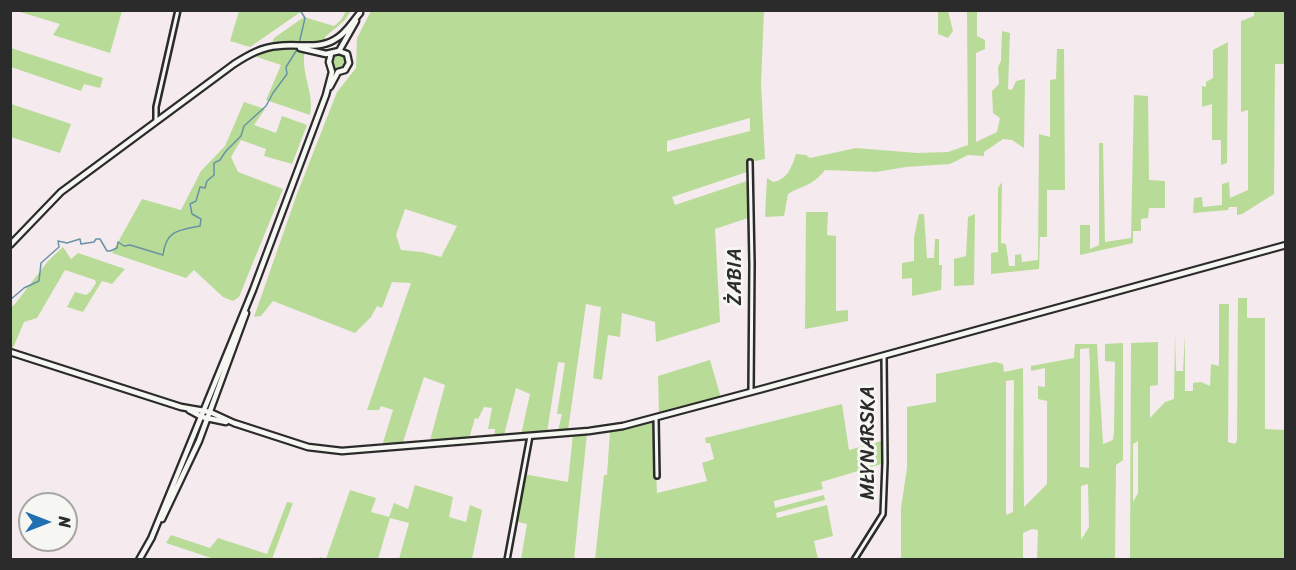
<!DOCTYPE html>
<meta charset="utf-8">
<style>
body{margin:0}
#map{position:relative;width:1296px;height:570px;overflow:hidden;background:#f5eaed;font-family:Sriracha,sans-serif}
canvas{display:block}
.frame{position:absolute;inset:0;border:12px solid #2b2b2b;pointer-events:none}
.north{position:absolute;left:18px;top:492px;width:60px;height:60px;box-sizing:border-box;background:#f6f6f2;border:2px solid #a5a5a2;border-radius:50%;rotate:90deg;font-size:16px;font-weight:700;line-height:24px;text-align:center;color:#2b2b2b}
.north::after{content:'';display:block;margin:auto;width:21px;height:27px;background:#1f6fb2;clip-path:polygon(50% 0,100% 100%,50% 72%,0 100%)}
</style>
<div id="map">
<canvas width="1296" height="570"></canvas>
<div class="frame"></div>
<div class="north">N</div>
</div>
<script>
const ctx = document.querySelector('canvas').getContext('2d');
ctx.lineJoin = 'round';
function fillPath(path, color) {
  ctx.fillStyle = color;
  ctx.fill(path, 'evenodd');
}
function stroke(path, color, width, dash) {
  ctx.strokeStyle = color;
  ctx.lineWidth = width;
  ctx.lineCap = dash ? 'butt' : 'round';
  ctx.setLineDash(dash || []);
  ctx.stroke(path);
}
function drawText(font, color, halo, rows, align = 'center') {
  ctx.font = font + ' Sriracha,sans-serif';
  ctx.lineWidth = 6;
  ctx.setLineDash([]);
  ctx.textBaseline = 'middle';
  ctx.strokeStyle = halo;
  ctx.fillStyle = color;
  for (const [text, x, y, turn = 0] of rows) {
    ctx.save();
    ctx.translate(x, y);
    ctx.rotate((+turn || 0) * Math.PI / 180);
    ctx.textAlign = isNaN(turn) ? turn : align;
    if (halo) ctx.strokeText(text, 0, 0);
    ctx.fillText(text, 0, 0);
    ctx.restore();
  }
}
const green = new Path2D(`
 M265,10L302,11L250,47L230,41L239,11Z
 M17,11L121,10L122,11L110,53L53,35L60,24Z
 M346,11H351L344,21L325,37V43L312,45L272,43L274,38L304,17L334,26L341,20Z
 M371,11H764L761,84L765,159L750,162V171L672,197L675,205L750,180L751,217L715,229L720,322L656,342L655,322L622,313L620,337L608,335L602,380L593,378L601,307L586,304L568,430L558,431L562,414H557L565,363L558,362L547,432L521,435L530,394L516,388L504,435L494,437L495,429H488L492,408L484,407L478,419L475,418L469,439L429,444L445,385L424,377L402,445L382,446L393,410L381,406L379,410H367L411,283L392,282L382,308L377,306L371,317L355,333L273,301L261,316L254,317L297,194L337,92L356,68L357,38ZM750,118V131L667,152V141ZM405,209L457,226L441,257L422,252L401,250L396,235Z
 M938,11H948L953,31L948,38L938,34Z
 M967,11H977V36L985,40V49L976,53V142L997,132L1000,118L993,113L992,91L999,84L998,67L1001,61L1002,31L1010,33L1008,89L1012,90L1016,81L1025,79L1024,148L1012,140L1003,139L984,152V156L968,155L950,164L906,167L876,172L825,170C811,187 805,184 788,194L784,216L765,217L767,178L773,182C787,180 792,167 796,154L806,155L810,158L856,148L917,153L948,152L968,145Z
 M1254,11H1285V64H1275L1274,194L1242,214L1237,215V207H1229L1228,210L1193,213L1194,198L1202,197L1203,207L1222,205V184L1229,182L1230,198L1248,190V110L1241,112V21L1254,16Z
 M1228,42L1227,163L1221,165V140H1212V104L1202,107V86L1206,87V82L1213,78V50Z
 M278,47L305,51C300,73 315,93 310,115L266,100L281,65L251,55Z
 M11,48L103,78L100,88L84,84L81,91L11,67Z
 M1057,49H1064L1065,190H1047V237H1040L1039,269L991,274V253L998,252V188L1002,182L1001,243L1006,244L1009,266H1015V255L1021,254L1022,262L1038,260L1039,134L1050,137V80L1056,79Z
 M331 61a8 8 0 1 1 16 0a8 8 0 1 1-16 0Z
 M1134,95L1148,96L1149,180L1165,181V208H1149L1148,218L1141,219V231H1133V243L1080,255V225H1090V249L1099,245V143H1103L1105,242L1131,238Z
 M244,102L265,109L254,125L276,133L282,116L307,125L292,164L264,156L266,149L241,140L231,157L238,172L283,189L239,297L233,301L223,297L194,270L186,278L112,253L142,199L181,210L201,171L225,146Z
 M11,104L71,124L60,153L11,137Z
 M806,212H828L827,235L836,236V311L848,310V321L805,329Z
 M919,214H924L927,258H934L935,239H939V265H942L941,290L912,296V278L902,279V263L914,261V237Z
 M975,214L974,285L954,286V259L966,256L968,217Z
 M63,247L71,259L78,253L125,269L112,284L102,281L83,312L67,307L75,292L86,295L90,292L96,283L95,280L65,270L37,318L24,322L13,348L11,347V307L15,304L48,261Z
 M1238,298H1247V318H1265V429L1285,430V559H1130L1131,343L1158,342V385L1150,386V418L1165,402L1174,399L1175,333L1176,371H1183L1185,336V391H1193V383L1201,382L1210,386L1211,364L1219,366V304H1229L1228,442L1235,444L1237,440ZM1138,441V493L1133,502V444Z
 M1123,343V460L1116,465L1115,559H1037L1038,530L1032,529L1023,533V559H901V508L907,468V407L936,402V374L995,362L1003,364L1004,372L1023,368L1024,507L1047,484V401L1038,399V386L1045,387V368L1031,371V366L1074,358L1075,344H1097L1103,444L1113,440L1114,432L1115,362L1105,361V344ZM1089,348L1090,364L1089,468L1080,467V349ZM1014,380L1013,512L1006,515V381ZM1088,484L1089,527L1081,540V486Z
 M710,360L721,398L659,413L658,376Z
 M842,404L849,450L885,440V463L821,482L823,489L774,501L775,508L824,495L825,500L776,513L777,518L827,505L833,536L814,541L818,559L595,560L604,475H607L610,431L654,419L657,493L707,481L702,463L714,459L710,443H706L705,438Z
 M587,433L574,559H521L527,524L514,521L523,474L568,482L573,434Z
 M415,485L453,497L449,517L466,522L470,505L482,510L472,559H399L409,523L390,518L378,559H319L320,557L326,559L350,490L376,498L371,512L389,517L394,503L408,509Z
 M287,502L293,503L272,559H214L166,543L171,535L210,548L218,538L267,554Z`);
const stream = new Path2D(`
 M299,44L305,18L300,10
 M10,300L24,288L39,281L41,263L59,247L58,241L67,243L80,239L81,244L94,242L96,239H100L107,251H110L117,248L118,242L124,246L130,245L163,255C166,230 179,230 200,226L201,219L192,214L190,204L196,201L200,187L205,188L207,181L214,175V163L220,160L226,151L241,136L244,126L266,106L273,93L287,74L286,67L298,48`);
const street = new Path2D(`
 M156,120V107L178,10
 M750,162L752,264L751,391
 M656,418L657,476
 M507,560L530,436
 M854,560L883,514L885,463L884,356`);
const secondary = new Path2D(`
 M300,48L326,54L339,51L356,21
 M330,87L338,72L345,70L349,63L347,54L339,51
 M10,245L61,192L234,64C248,55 262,47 278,46C297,43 317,50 334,40C346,34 352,22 360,13
 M10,352L181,407L210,412L234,423L308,447L342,451L589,431L623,426L762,389L1286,245
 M189,410L202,417L226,422
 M162,519L199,441L246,313
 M151,539L253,290L326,95L332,72L329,62L331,54
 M139,560L152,537`);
const streetNames = [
 ["ŻABIA",736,277,-90],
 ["MŁYNARSKA",869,443,-90]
];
fillPath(green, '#b8dc97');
stroke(stream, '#6993a4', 1.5);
stroke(street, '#2b2b2b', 8);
stroke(secondary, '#2b2b2b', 9);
stroke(street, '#f6f6f2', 3);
stroke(secondary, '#f6f6f2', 4.5);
drawText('20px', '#2b2b2b', '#f6f6f2', streetNames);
</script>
